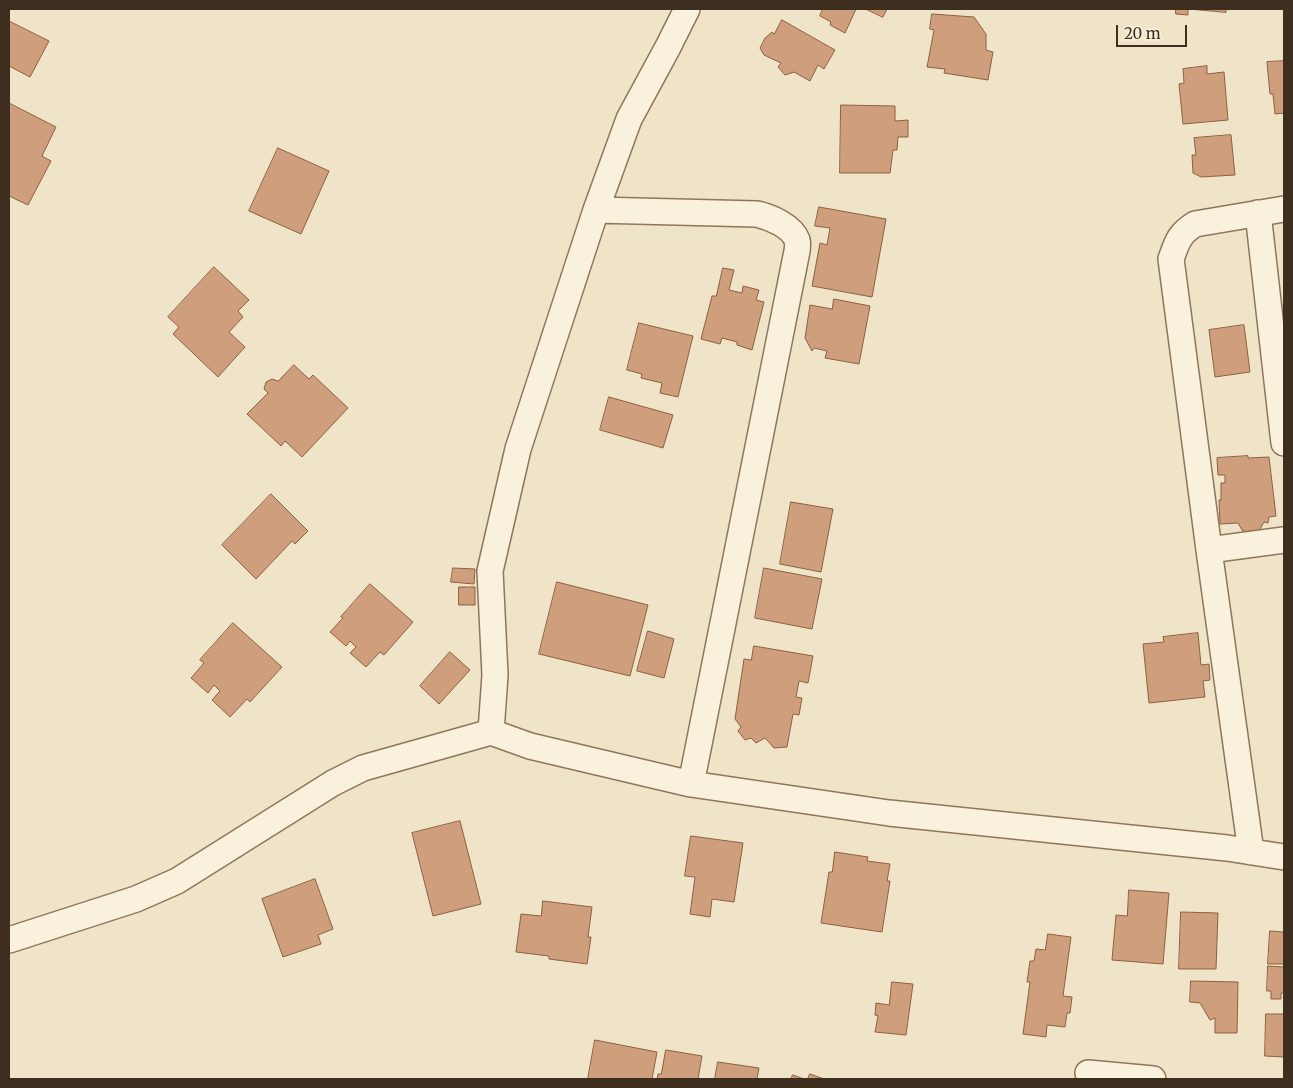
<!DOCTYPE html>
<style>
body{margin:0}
#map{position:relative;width:1293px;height:1088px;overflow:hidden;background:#f0e4c8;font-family:Merriweather,serif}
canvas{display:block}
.frame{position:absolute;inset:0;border:10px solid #3d2e20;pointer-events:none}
.scale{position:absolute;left:1116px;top:25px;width:71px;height:22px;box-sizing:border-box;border:2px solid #3d2e20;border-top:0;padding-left:6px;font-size:15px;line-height:18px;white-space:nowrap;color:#3d2e20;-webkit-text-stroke:4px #f7eed8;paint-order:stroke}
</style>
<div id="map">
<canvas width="1293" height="1088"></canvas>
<div class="frame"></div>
<div class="scale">20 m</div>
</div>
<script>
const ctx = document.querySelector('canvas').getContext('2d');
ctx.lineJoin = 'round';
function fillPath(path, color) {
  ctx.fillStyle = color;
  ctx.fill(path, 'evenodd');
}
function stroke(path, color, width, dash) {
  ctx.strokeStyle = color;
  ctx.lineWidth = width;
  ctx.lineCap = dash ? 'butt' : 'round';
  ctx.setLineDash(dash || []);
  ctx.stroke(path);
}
const building = new Path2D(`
 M823,9H856L845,33L830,25L831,22L820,16Z
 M866,9H887L883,17Z
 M1176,9H1188V15L1176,14Z
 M1189,9H1226V12Z
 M932,14L974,17L986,34V50L993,52L988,80L944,73L945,69L927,67L934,30L930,29Z
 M782,20L835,50L824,69L818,65L810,81L794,72L785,75L778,67L781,63L764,55L760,48L765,38L772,32L774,34Z
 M9,21L49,41L30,77L9,66Z
 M1284,61V113L1275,114L1273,94H1270L1267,62Z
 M1207,66V74L1224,72L1228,120L1183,124L1179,84L1184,83L1183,69Z
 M9,103L56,127L42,156L51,161L28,205L9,196Z
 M841,105L895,106V121L908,120V137H898L897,150H893L890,173H840Z
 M1231,135L1235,175L1201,177L1193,173L1192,155H1196L1194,138Z
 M278,148L329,171L301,234L249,211Z
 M819,207L886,219L872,297L812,286L820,243L827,245L830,228L815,226Z
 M214,267L249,300L238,311L243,317L229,332L245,347L218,377L173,334L179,327L168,317Z
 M723,268L734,270L729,290L742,293L743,286L759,290L756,300L764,302L752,350L737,345V342L722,338L720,344L701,339L712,296H716Z
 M834,299L870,306L859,364L825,358L827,351L814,348L812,351L805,338L810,305L832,309Z
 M639,323L693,336L678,397L660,393L662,383L641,378L642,374L627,370Z
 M1244,325L1250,372L1215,377L1209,330Z
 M294,365L309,379L313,375L348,408L302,457L285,441L281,446L247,414L268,393L264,389L266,382L272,379L278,381Z
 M609,397L673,415L663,448L600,430Z
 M1248,456V458L1269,457L1276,516L1269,517L1268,523L1264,522L1259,531L1250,534L1242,530L1238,523L1220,524L1219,500H1221V483H1225V475H1218L1217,458Z
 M271,494L308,531L295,544L292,541L256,579L222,545Z
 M791,502L833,509L821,572L780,564Z
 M453,568L475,569L474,584L451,582Z
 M764,568L822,579L812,629L755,618Z
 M557,582L648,605L630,676L539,654Z
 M370,584L413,622L384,655L380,652L366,667L350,653L356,647L350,641L346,646L330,632L343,618L341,617Z
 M459,587H475V605H459Z
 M233,623L282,667L250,702L247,699L230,717L212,700L220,691L214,685L208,693L191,678L204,663L200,660Z
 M648,631L674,639L664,678L637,671Z
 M1198,633L1201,665L1209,664L1210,680L1203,681L1205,697L1149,703L1143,644L1164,642L1163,637Z
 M754,646L813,656L808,683L799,681L796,697L802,698L799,715L793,714L787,747L774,748L765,738L756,743L751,738L745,740L738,731L741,727L735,719L744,659L751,660Z
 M450,652L470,670L439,704L420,686Z
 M460,821L481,904L433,916L412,833Z
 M691,836L743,843L734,902L712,899L710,917L690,914L695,877L685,876Z
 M835,852L868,857L867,861L890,864L887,881H890L882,932L821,923L829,872H832Z
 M315,879L333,929L318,935L321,944L283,957L262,899Z
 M1129,890L1169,893L1163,964L1112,960L1116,915L1127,916Z
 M543,901L592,907L588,937H591L587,964L549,959V956L516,952L521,914L541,916Z
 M1181,912L1218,913L1216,969H1179Z
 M1270,931L1284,932V964H1268Z
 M1048,934L1071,937L1063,996L1072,997L1070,1013H1067L1065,1027L1047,1025L1046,1037L1023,1034L1030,982H1027L1030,961H1034L1036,949L1045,950Z
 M1268,966L1284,967V993H1281V999H1271V991H1267Z
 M1191,981L1238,982L1237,1033H1215V1018L1210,1020L1200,1003L1190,1002Z
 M892,982L913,984L906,1035L875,1032L878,1016L875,1015L876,1003L889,1005Z
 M1266,1014H1284V1057L1265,1056Z
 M595,1040L657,1052L652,1079H588Z
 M666,1050L702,1056L698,1079H657L658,1074H661Z
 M718,1062L759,1068L757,1079H715Z
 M810,1074L824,1079H808Z
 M793,1075L804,1079H791Z`);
const street = new Path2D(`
 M687,9L668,47L629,119L596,210L518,449L490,571L495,675L491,732L530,746L691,784L889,813L1227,848L1284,857
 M596,210L757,214C770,217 792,226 797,240C798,244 797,252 796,256L691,784
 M1258,213L1284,443
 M1209,550L1284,540
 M1251,852L1209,550L1171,259C1177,242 1179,234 1195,224L1284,209
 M9,940L136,899L177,881L333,783L363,768L491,732
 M1088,1073L1153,1079`);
fillPath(building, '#cf9f7d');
stroke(building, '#8d5f41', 1);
stroke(street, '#8d765c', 28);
stroke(street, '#faf1dc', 25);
</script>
